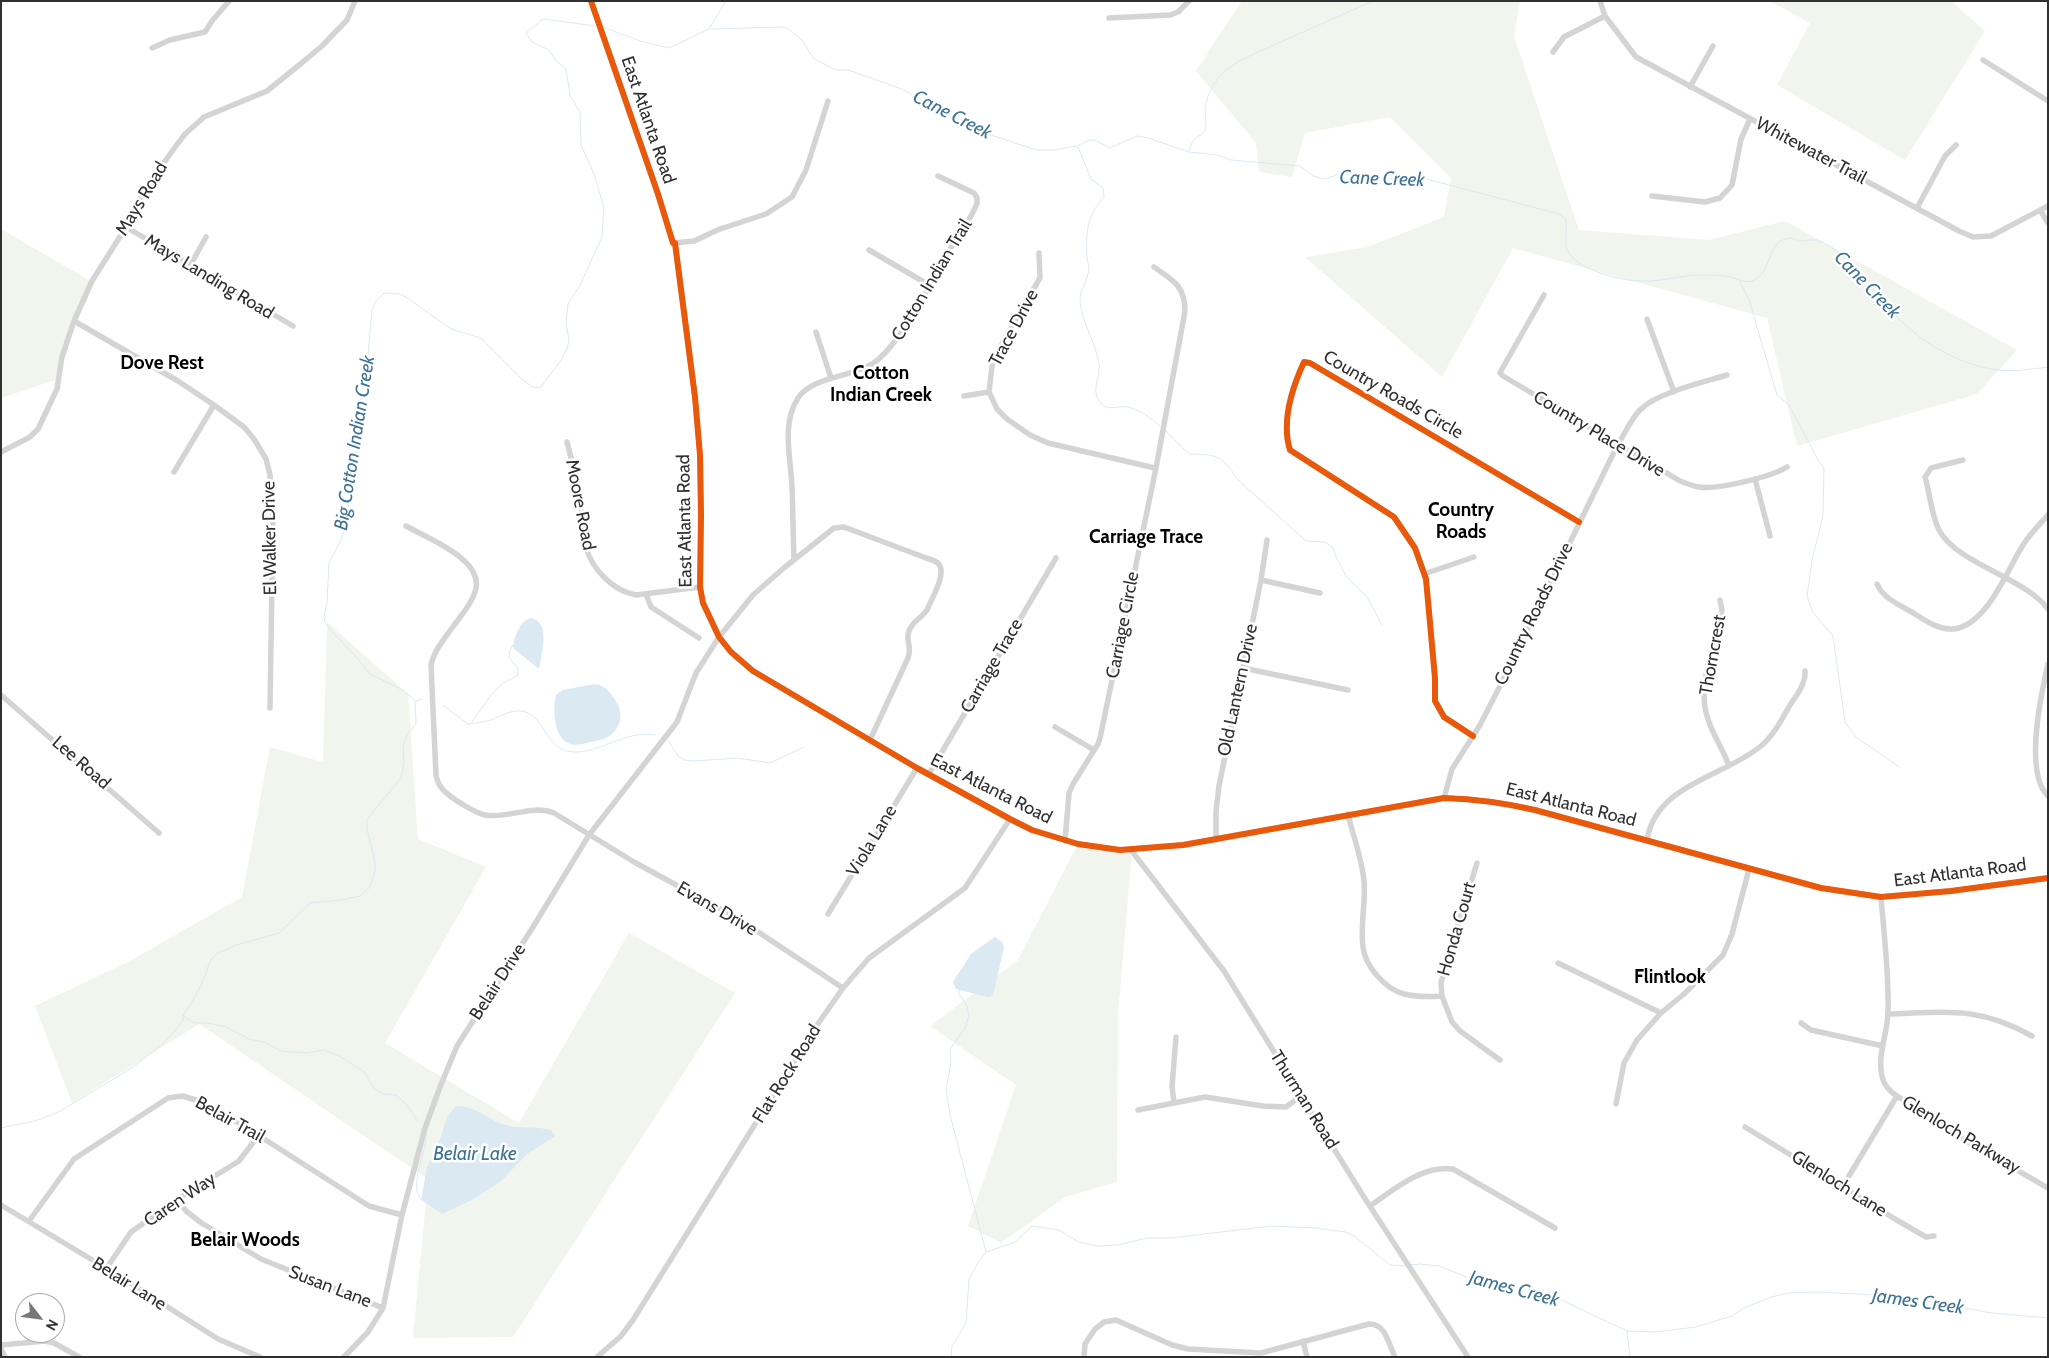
<!DOCTYPE html>
<style>
body{margin:0}
#map{position:relative;width:2049px;height:1358px;overflow:hidden;background:#fff;font-family:Cabin,sans-serif}
canvas{display:block}
.frame{position:absolute;inset:0;border:2px solid #303030;pointer-events:none}
.north{position:absolute;left:15px;top:1293px;width:50px;height:50px;box-sizing:border-box;background:#fff;border:1px solid #acacac;border-radius:50%;rotate:120deg;font-size:14px;font-weight:700;line-height:20px;text-align:center;color:#303030}
.north::after{content:'';display:block;margin:auto;width:18px;height:22px;background:#787878;clip-path:polygon(50% 0,100% 100%,50% 72%,0 100%)}
</style>
<div id="map">
<canvas width="2049" height="1358"></canvas>
<div class="frame"></div>
<div class="north">N</div>
</div>
<script>
const ctx = document.querySelector('canvas').getContext('2d');
ctx.lineJoin = 'round';
function fillPath(path, color) {
  ctx.fillStyle = color;
  ctx.fill(path, 'evenodd');
}
function stroke(path, color, width, dash) {
  ctx.strokeStyle = color;
  ctx.lineWidth = width;
  ctx.lineCap = dash ? 'butt' : 'round';
  ctx.setLineDash(dash || []);
  ctx.stroke(path);
}
function drawText(font, color, halo, rows, align = 'center') {
  ctx.font = font + ' Cabin,sans-serif';
  ctx.lineWidth = 5;
  ctx.setLineDash([]);
  ctx.textBaseline = 'middle';
  ctx.strokeStyle = halo;
  ctx.fillStyle = color;
  for (const [text, x, y, turn = 0] of rows) {
    ctx.save();
    ctx.translate(x, y);
    ctx.rotate((+turn || 0) * Math.PI / 180);
    ctx.textAlign = isNaN(turn) ? turn : align;
    if (halo) ctx.strokeText(text, 0, 0);
    ctx.fillText(text, 0, 0);
    ctx.restore();
  }
}
const green = new Path2D(`
 M1242,1H1520L1514,37L1579,230L1709,240L1785,221L2017,350L1977,394L1797,446L1767,318L1513,248L1442,377L1305,257L1368,247L1444,217L1451,178L1390,117L1305,133L1292,177L1259,172L1256,143L1196,71Z
 M1770,1H1951L1985,31L1905,160L1777,85L1810,23Z
 M1,229L94,283L66,343L58,379L1,398Z
 M327,622L408,694L418,839L486,867L385,1043L519,1123L629,933L735,993L513,1337L413,1338L428,1179L199,1024L72,1103L35,1006L130,961L242,897L270,747L323,762Z
 M1077,846L1132,850L1118,1015L1117,1182L1065,1197L1001,1243L968,1226L1016,1085L930,1026L1018,960Z`);
const water = new Path2D(`
 M530,618C552,621 541,655 539,669L513,648C514,638 519,622 530,618Z
 M594,684C605,685 609,691 615,700C624,712 622,728 608,737C603,740 596,741 590,742C584,744 576,746 570,744C553,738 553,709 556,695L563,690Z
 M995,937L1002,942L1004,947L993,996L988,997L956,989L953,982L971,954Z
 M458,1106C476,1106 489,1121 506,1125C519,1129 533,1126 546,1129L551,1130L555,1136L527,1154L500,1182L472,1200L442,1214L421,1200L427,1167L440,1140L447,1117L455,1107Z`);
const stream = new Path2D(`
 M603,27L640,41L669,48L709,29L726,1
 M711,29L783,27L790,30L802,40L813,58L836,70H848L902,89L979,131L1036,150H1053L1077,146L1089,140H1095L1110,148L1137,136L1148,138L1189,152L1218,155L1231,160L1300,166L1313,176L1324,179L1343,173L1373,181L1415,176L1559,214L1566,219C1567,228 1565,237 1566,246C1571,269 1620,281 1641,281C1660,282 1678,276 1697,275C1708,275 1720,275 1731,277C1739,279 1743,283 1752,281C1772,274 1767,242 1786,239C1792,237 1798,241 1805,241C1807,241 1809,240 1812,240C1840,239 1882,303 1902,322C1927,346 1965,367 1999,370C2015,372 2032,369 2048,367
 M1078,147L1091,179L1103,188L1104,197C1086,218 1086,231 1087,257C1087,261 1089,265 1089,269C1088,280 1079,290 1080,302C1082,323 1096,343 1099,364C1101,376 1091,388 1099,401C1107,413 1117,405 1127,407C1139,409 1151,418 1160,426
 M1189,151C1191,148 1191,143 1194,140C1197,136 1203,135 1205,130C1207,124 1205,116 1205,110C1208,84 1224,68 1247,57L1373,1
 M1740,282L1749,300L1777,395L1789,405L1818,460L1824,468L1823,516L1812,560L1807,596L1812,611L1833,636L1845,722L1856,737L1899,767
 M1166,431L1189,454C1216,454 1223,456 1237,479L1306,541L1325,542L1334,549L1335,555L1346,576L1367,597L1382,625
 M416,701L422,699
 M443,705L468,724C476,723 483,722 491,720C500,717 510,710 520,711C546,713 543,750 573,752C602,753 624,730 655,735
 M472,722L491,695L503,683L518,675V669L509,657L510,650L513,645
 M668,740L678,756L684,760L694,761L738,758L770,763L804,747
 M960,990L958,992L967,1006L969,1015L965,1028L950,1049L951,1062L946,1089L950,1115L986,1252
 M183,1015L194,1023H208L226,1027L249,1039L264,1042L281,1051L306,1053L324,1050L339,1056L363,1071L374,1088L383,1094L396,1095L407,1105L418,1122
 M1,1128C16,1124 32,1123 46,1117C61,1112 73,1103 87,1095C120,1075 161,1053 183,1020V1015L193,1001L204,979L210,961L216,954L236,945L279,933L310,903L342,900L360,896L370,887L375,872V862L367,829V819L401,778L404,763L403,748L406,737L416,723L415,701L403,690L370,674L357,658L329,628L325,623L324,616L327,602L329,562L340,543L346,523L356,454L355,423L366,376L372,311L375,302L384,293L399,294L406,297L451,329L481,338L524,381L533,387L540,388L562,359L567,348L569,341L566,323L568,304L580,285L602,237L604,208L594,174L581,145L580,112L570,95L566,69L556,61L549,50L532,42L526,33L543,19L596,26
 M421,1199C408,1186 427,1153 426,1135
 M1410,1265L1420,1264L1439,1266L1492,1287L1553,1296L1627,1331L1655,1332L1696,1327L1732,1316L1744,1308L1771,1297L1789,1293L1817,1292L1898,1296L1992,1313L2048,1318
 M1627,1331L1630,1357
 M951,1357L952,1346L966,1323L969,1279L979,1261L986,1252L1015,1242L1032,1226L1059,1230L1079,1242L1097,1246L1118,1245L1147,1238H1171L1271,1226L1316,1228L1345,1232L1354,1236L1390,1265L1406,1266`);
const minor = new Path2D(`
 M591,1L658,194L673,243H675L695,397L700,455L701,515L700,587L703,603L719,637L731,652L753,671L917,768L1010,819L1032,830L1078,844L1120,850L1183,845L1444,798C1475,799 1505,803 1535,810L1821,888L1881,897L1951,891L2048,878
 M1600,1L1605,16L1636,57L1959,231L1973,237L1991,236L2048,206
 M1109,18L1170,15L1178,12L1189,1
 M152,48L170,40L205,32L212,21L229,1
 M1553,52L1564,37L1605,16
 M1983,60L2048,101
 M1690,87L1713,46
 M1652,196L1705,202L1720,198L1732,185L1741,139L1750,119
 M1917,208L1945,156L1956,145
 M2040,210L2048,223
 M126,227L293,326
 M673,243L694,241L720,229L766,214L792,197L806,170L828,101
 M869,250L929,285
 M1039,253L1040,278L999,349L992,366L989,392L997,409L1007,419L1030,435L1048,443L1155,468
 M190,266L206,237
 M1544,295L1502,369L1500,373L1503,376L1680,481C1686,483 1692,486 1699,487C1717,490 1771,477 1787,467
 M1647,319L1674,392
 M74,321L178,381L214,405L244,427L254,439L266,459L270,475L273,516L270,708
 M816,332L831,378
 M964,396L989,392
 M567,442L577,481L586,548C593,570 613,591 636,595L700,587
 M1,452L30,437L38,429L57,389L62,357L74,321L92,281L126,227L145,189L173,150L185,134L204,117L267,91L298,66L322,46L347,20L355,1
 M1963,460L1931,468L1925,477C1930,494 1931,514 1939,530C1957,564 2024,577 2048,609
 M174,472L214,405
 M1755,479L1770,536
 M406,526C429,539 486,560 475,592C471,605 460,617 452,628C444,639 434,651 431,665L436,775C438,788 447,794 457,801C466,806 475,813 485,815C508,819 532,804 554,813L634,862L737,918L843,988
 M794,559C793,535 793,511 792,487C791,459 781,424 798,398C811,377 852,377 872,364C900,346 931,282 948,252C958,236 971,220 977,203V198L974,193L938,176
 M1424,574L1474,557
 M1261,580L1320,593
 M1877,584C1883,599 1902,606 1915,614C1927,622 1940,630 1954,629C1987,625 2007,570 2023,545C2030,534 2039,525 2048,515
 M646,594L651,607L699,638
 M1720,600L1722,610C1716,641 1697,685 1707,716C1712,734 1723,749 1729,766
 M2048,664C2041,694 2024,773 2048,796
 M1243,668L1348,690
 M1,695L159,833
 M1055,727L1094,750
 M1473,736L1444,717L1435,701V678L1426,579L1415,548L1394,517L1290,450C1281,421 1292,388 1304,362L1310,363L1579,522
 M929,774L1056,558
 M1444,798L1452,769L1480,725L1501,684L1617,446C1625,434 1630,420 1640,410C1656,393 1704,382 1727,375
 M1348,814C1353,836 1362,859 1364,881C1366,903 1360,925 1363,947C1365,966 1385,989 1404,994C1417,997 1429,997 1442,996
 M1216,840V811L1219,786L1261,580L1267,540
 M1647,840C1656,784 1724,777 1761,746C1774,735 1782,719 1790,705C1797,695 1806,683 1805,671
 M1065,841L1069,793L1073,784L1098,744L1100,738L1156,468L1185,311C1185,286 1173,280 1154,267
 M1131,850L1224,971L1362,1194L1468,1357
 M1477,863L1446,964L1441,983L1442,996L1452,1022L1460,1031L1500,1060
 M1881,897C1884,935 1889,973 1888,1011C1888,1033 1877,1054 1882,1076C1883,1084 1890,1092 1897,1096L1953,1133L2048,1188
 M828,914L917,768
 M1558,963L1661,1013
 M1889,1014C1947,1012 1979,1006 2032,1036
 M1801,1023L1811,1030L1883,1046
 M1174,1102L1172,1087L1176,1037
 M1616,1104L1624,1063L1637,1040L1661,1013L1684,994L1723,955L1732,934L1749,869
 M1138,1110L1205,1097L1263,1106L1286,1107L1302,1095
 M1745,1127L1895,1219L1926,1237L1934,1236
 M1843,1186L1897,1096
 M178,1200L186,1211L200,1222L261,1259L383,1308
 M1,1205L119,1276L218,1339L260,1357
 M1370,1206C1395,1189 1422,1165 1453,1169L1555,1228
 M29,1221L74,1159L168,1098L182,1096L203,1102L250,1130L369,1206L402,1215
 M106,1269L131,1232L184,1195L239,1161L258,1136
 M1303,1341L1307,1357
 M1,1345L45,1341L54,1343L79,1357
 M1,1349L5,1357
 M344,1357L368,1332L383,1308L402,1215L425,1128L440,1087L457,1046L533,927L589,835L677,722L696,673L719,637L753,595L785,567L834,528L844,527L926,558C930,559 935,561 938,563C948,572 931,600 927,610C921,619 910,622 908,635C907,645 912,646 908,658L870,740
 M597,1357L621,1336L633,1320L815,1028L843,988L869,958L965,888L1010,819
 M1084,1357L1085,1344L1095,1329L1104,1322L1116,1320L1172,1345L1188,1349L1261,1353L1369,1324C1386,1324 1388,1343 1395,1357`);
const cycleway = new Path2D(`
 M591,1L658,194L673,243H675L695,397L700,455L701,515L700,587L703,603L719,637L731,652L753,671L917,768L1010,819L1032,830L1078,844L1120,850L1183,845L1444,798C1475,799 1505,803 1535,810L1821,888L1881,897L1951,891L2048,878
 M1473,736L1444,717L1435,701V678L1426,579L1415,548L1394,517L1290,450C1281,421 1292,388 1304,362L1310,363L1579,522`);
const streetNames = [
 ["East Atlanta Road",648,120,71],
 ["Whitewater Trail",1811,151,28],
 ["Mays Road",142,199,-59],
 ["Mays Landing Road",209,277,31],
 ["Cotton Indian Trail",932,280,-59],
 ["Trace Drive",1014,328,-62],
 ["Country Roads Circle",1393,395,30],
 ["Country Place Drive",1599,434,31],
 ["Moore Road",580,505,79],
 ["East Atlanta Road",685,521,-91],
 ["El Walker Drive",270,538,-91],
 ["Country Roads Drive",1534,614,-64],
 ["Carriage Circle",1123,625,-79],
 ["Thorncrest",1713,655,-80],
 ["Carriage Trace",992,666,-60],
 ["Old Lantern Drive",1238,690,-78],
 ["Lee Road",81,763,41],
 ["East Atlanta Road",991,789,27],
 ["East Atlanta Road",1571,805,14],
 ["Viola Lane",872,841,-59],
 ["East Atlanta Road",1960,873,-7],
 ["Evans Drive",717,909,30],
 ["Honda Court",1457,929,-74],
 ["Belair Drive",498,982,-57],
 ["Flat Rock Road",787,1074,-58],
 ["Thurman Road",1304,1100,58],
 ["Belair Trail",230,1120,29],
 ["Glenloch Parkway",1961,1135,31],
 ["Glenloch Lane",1839,1184,32],
 ["Caren Way",180,1200,-34],
 ["Belair Lane",129,1284,32],
 ["Susan Lane",330,1287,21]
];
const waterNames = [
 ["Cane Creek",952,115,27],
 ["Cane Creek",1382,179,2],
 ["Cane Creek",1867,285,46],
 ["Big Cotton Indian Creek",355,443,-81],
 ["Belair Lake",475,1154],
 ["James Creek",1514,1289,15],
 ["James Creek",1918,1302,8]
];
const neighbourhoodNames = [
 ["Dove Rest",162,363],
 ["Cotton",881,373],
 ["Indian Creek",881,395],
 ["Country",1461,510],
 ["Roads",1461,532],
 ["Carriage Trace",1146,537],
 ["Flintlook",1670,977],
 ["Belair Woods",245,1240]
];
fillPath(green, '#f1f5ed');
fillPath(water, '#dbe9f2');
stroke(stream, '#dbe9f2', 1);
stroke(minor, '#d4d4d4', 5.5);
stroke(cycleway, '#e8590c', 6);
drawText('18px', '#303030', '#fff', streetNames);
drawText('italic 19px', '#3d7394', '#fff', waterNames);
drawText('bold 19px', '#000', '#fff', neighbourhoodNames);
</script>
